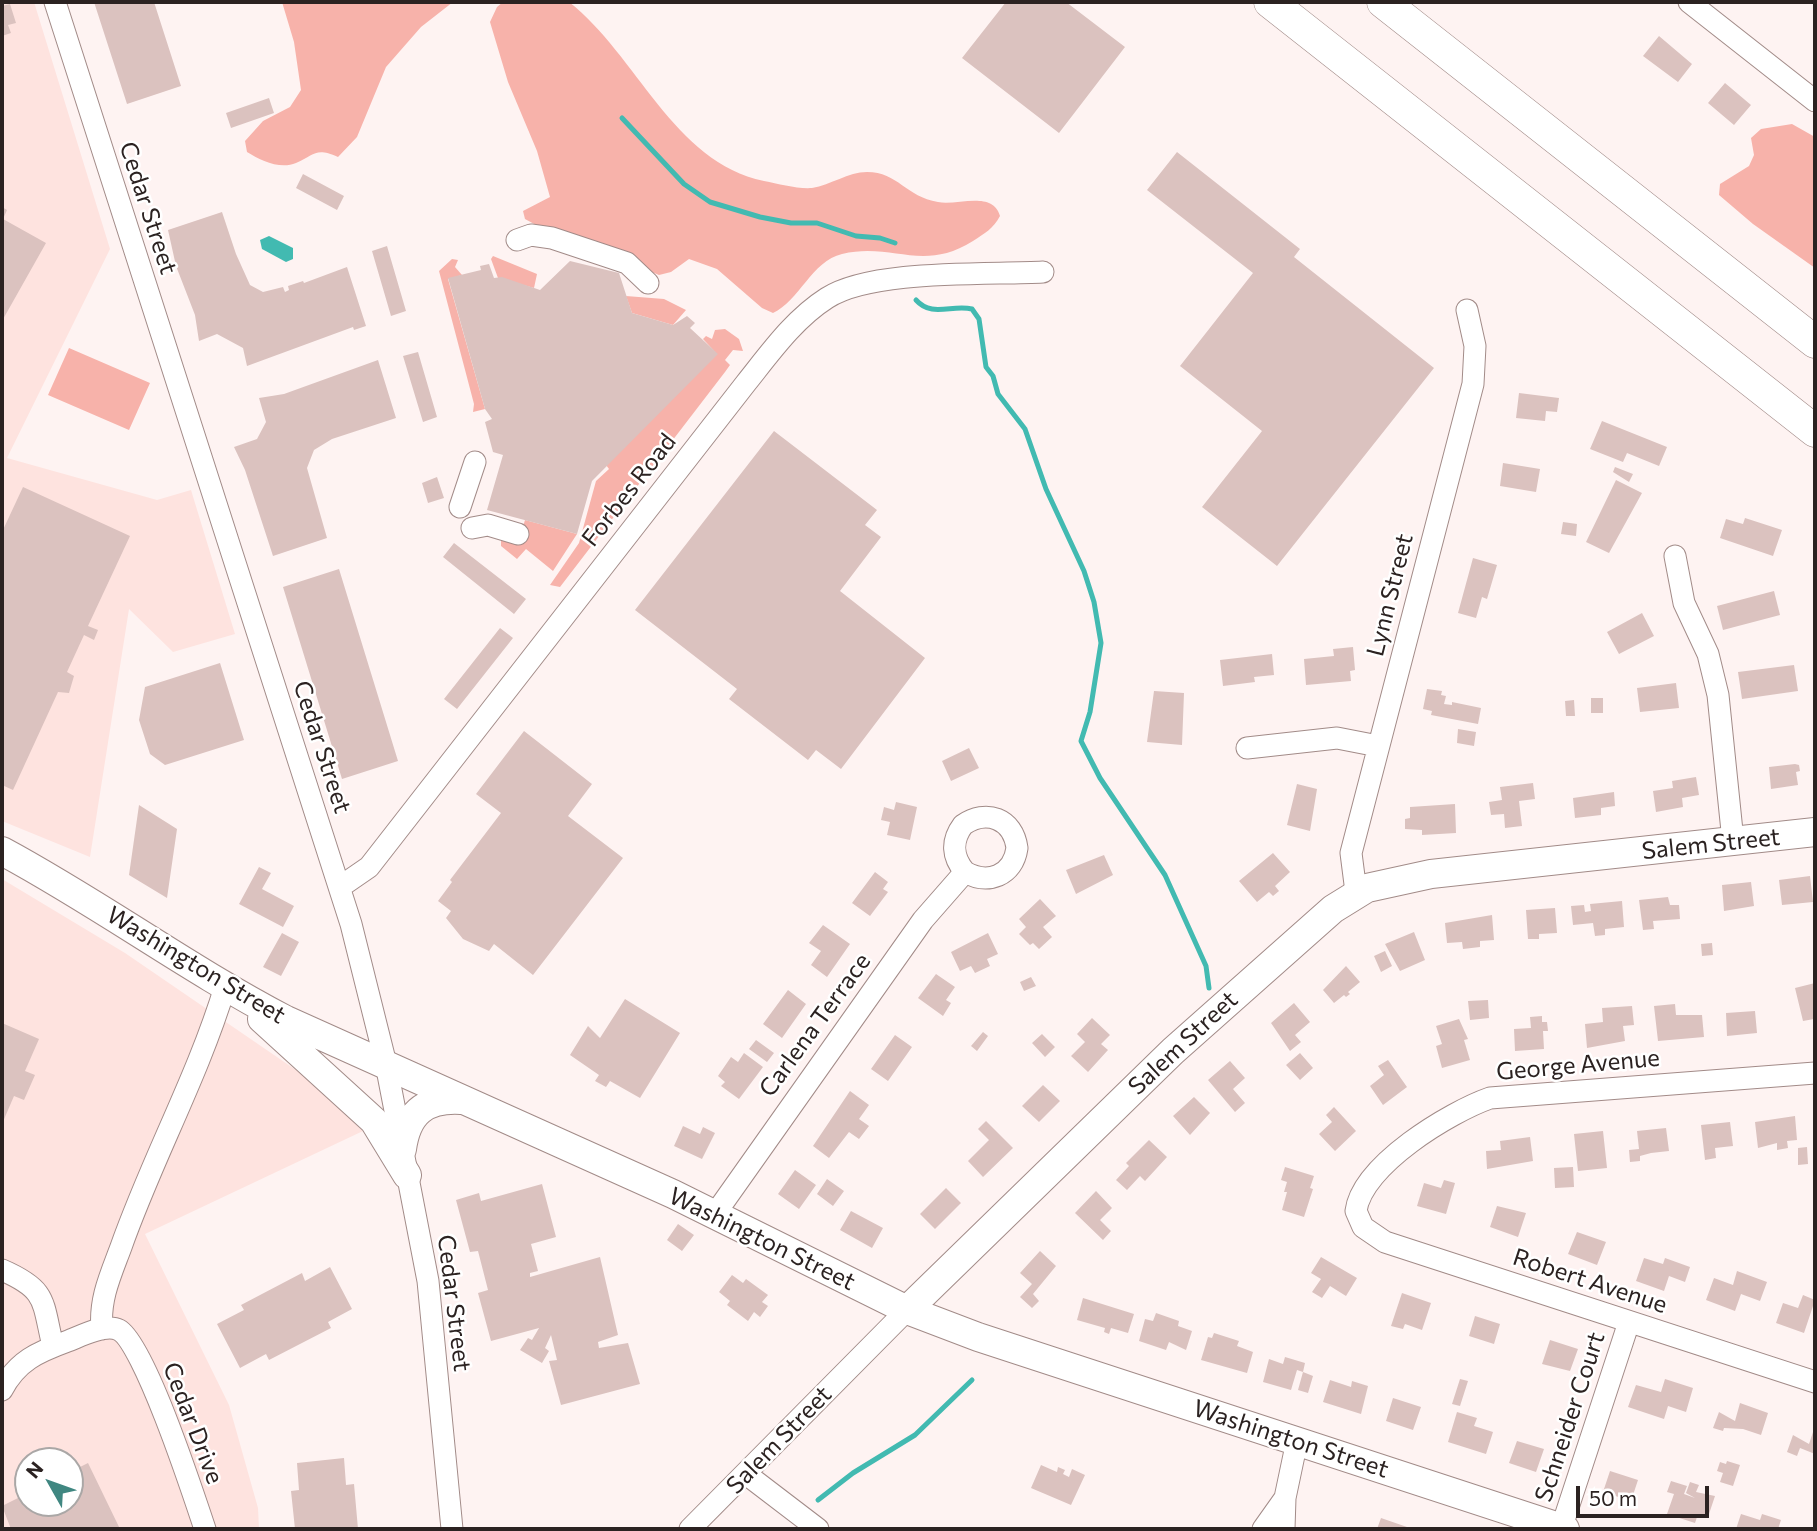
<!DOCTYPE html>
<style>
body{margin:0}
#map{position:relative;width:1817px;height:1531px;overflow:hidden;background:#fef3f2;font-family:Commissioner,sans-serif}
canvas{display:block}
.frame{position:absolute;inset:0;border:4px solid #2b2221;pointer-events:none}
.north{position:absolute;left:14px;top:1447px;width:70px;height:70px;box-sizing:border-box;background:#fff;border:2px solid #aaa7a6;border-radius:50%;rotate:310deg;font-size:19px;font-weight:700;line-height:28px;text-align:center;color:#2b2221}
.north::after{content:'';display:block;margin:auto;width:24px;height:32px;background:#408781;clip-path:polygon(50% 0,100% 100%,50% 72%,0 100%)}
.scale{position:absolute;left:1576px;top:1486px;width:133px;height:32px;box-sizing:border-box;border:4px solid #2b2221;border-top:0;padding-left:9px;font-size:21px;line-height:24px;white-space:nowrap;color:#2b2221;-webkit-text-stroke:5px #fff;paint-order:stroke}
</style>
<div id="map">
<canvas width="1817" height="1531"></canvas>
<div class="frame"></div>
<div class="north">N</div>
<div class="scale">50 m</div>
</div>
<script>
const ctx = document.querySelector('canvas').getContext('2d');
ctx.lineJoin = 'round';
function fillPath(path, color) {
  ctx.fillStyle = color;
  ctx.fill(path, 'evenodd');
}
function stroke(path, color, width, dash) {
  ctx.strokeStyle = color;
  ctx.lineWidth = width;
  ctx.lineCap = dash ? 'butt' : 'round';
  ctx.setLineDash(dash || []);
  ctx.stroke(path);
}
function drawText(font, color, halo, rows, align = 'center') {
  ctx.font = font + ' Commissioner,sans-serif';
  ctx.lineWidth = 5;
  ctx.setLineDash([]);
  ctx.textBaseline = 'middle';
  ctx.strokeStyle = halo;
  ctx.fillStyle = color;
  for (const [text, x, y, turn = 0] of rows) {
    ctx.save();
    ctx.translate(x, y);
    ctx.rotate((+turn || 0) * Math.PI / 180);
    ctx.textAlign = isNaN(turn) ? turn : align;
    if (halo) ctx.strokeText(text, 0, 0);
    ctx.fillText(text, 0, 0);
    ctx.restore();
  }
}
const built = new Path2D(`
 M2,2H34L110,249L7,458L157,500L191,490L235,634L173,652L129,609L90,857L2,821Z
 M2,879L125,953L312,1081L363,1131L145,1234L229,1405L258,1508L259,1529H2ZM28,1461H70V1503H28Z`);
const green = new Path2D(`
 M282,2H453L421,27L386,67L357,137L338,157C315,147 315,155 296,163C280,170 260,160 247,152L245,141L263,121L290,107L301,90L294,42Z
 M503,2H569C637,55 673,162 764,181C779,184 797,189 812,188C831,185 848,172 867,172C898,172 906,197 938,202C957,206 993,190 1000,216C993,229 985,233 973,241C922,273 893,242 842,254C812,261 799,301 773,313L762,308L717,269L689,259L671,272L659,275L536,225L525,219L523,211L550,197L537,151L508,82L490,22L497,7Z
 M1792,124L1815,137V268L1753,224L1719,195L1720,184L1749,166L1754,155L1751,138L1761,129Z
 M493,256L537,274L534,288L498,278L491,259Z
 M452,259L458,260L455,267L462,275L448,279L485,409L473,412L474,404L439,271Z
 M626,296L664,299L686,310L673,325L632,313Z
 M725,329L739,339L743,351L733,350L725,360L730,365L725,372L560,587L550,585L579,543L596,481L609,469L606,465L717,354L703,339L706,336L712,339L715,330Z
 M69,348L150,383L129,430L48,395Z
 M525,520L577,534L553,571L526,549L517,559L501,546V540H519Z`);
const water = new Path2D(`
 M269,236L293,248V259L286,262L262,249L260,240Z`);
const stream = new Path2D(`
 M622,118L684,184L710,202L760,217L791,223H817L856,236L880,238L895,243
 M916,300C932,318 952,304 972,309L979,319L986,367L993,376L998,394L1025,429L1046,489L1084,571L1094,602L1101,643L1090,712L1081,741L1100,778L1165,875L1206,966L1209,988
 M818,1500L853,1473L915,1435L972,1380`);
const building = new Path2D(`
 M94,2H154L181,86L127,104Z
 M1006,2H1066L1125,47L1059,133L962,58Z
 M10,4L16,23L8,25L11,33L2,36V6Z
 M1659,36L1692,64L1678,82L1643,56Z
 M1725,83L1751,105L1734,125L1708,103Z
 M269,98L274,113L231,128L226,113Z
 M1177,152L1300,249L1294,257L1434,368L1277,566L1202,507L1262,431L1180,366L1253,273L1147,190Z
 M303,174L344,196L337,210L296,188Z
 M2,207L7,210L3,219L46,243L2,321Z
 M222,212L236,254L250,285L263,292L283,287L285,292L289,290L288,286L303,281L304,283L347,267L366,326L354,330L353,327L247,366L243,348L217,334L199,341L195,315L176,266L168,230Z
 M387,246L406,311L391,316L372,251Z
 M570,261L619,273L632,313L673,325L687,316L695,323L690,328L718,354L592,481L577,534L487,510L503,455L493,452L485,422L492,419L485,409L448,278L481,270L480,266L489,264L494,278L502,277L540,290Z
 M418,352L437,417L423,422L403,356Z
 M378,360L396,418L332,439L314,450L307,468L327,538L273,556L245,470L234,447L257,439L266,422L259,398L284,394Z
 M1519,393L1559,398L1557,412L1546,411L1545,421L1516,418Z
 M1602,421L1667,447L1659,466L1627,453L1623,462L1590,449Z
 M774,431L877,510L865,525L881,537L840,591L925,658L841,769L816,750L808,760L729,699L737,689L635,610Z
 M1503,463L1540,469L1536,492L1500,486Z
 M1615,467L1633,474L1629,482L1613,472Z
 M437,477L444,498L428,503L422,483Z
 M1616,480L1642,493L1609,553L1586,542Z
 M23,487L130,536L88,626L98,630L94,640L84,635L67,672L74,676L69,693L58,692L13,790L2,785V532Z
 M1745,518L1782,530L1773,556L1720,538L1726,519L1743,524Z
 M1563,522L1577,524L1576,536L1561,534Z
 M454,543L526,599L514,614L443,557Z
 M1473,558L1497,565L1487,599L1482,597L1476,618L1458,613Z
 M339,569L398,761L342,779L283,587Z
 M1774,591L1780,615L1723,630L1717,606Z
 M1642,613L1654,636L1619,654L1607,632Z
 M500,628L513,638L457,709L444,699Z
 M1353,647L1355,670L1350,671L1351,681L1306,685L1304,659L1334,656L1333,649Z
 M1272,654L1274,675L1254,677L1255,682L1223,686L1220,660Z
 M220,663L244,740L165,765L150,754L139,720L145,687Z
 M1794,665L1798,691L1742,699L1738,672Z
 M1676,683L1679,708L1640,712L1637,688Z
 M1427,689L1442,691L1441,695L1446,696L1444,704L1452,705V702L1481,708L1478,724L1431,715L1432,711L1423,709Z
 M1154,691L1184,693L1182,745L1147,742Z
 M1591,698H1603V713H1591Z
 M1574,700L1575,716H1566L1565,701Z
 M1458,729L1476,732L1474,746L1457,743Z
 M524,731L592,784L568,816L623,858L533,975L494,944L489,951L463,939L446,918L451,911L438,901L452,882L450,880L501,813L476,794Z
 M969,748L979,768L951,781L942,761Z
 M1795,764L1799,765L1800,771L1796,772L1798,785L1771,789L1769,767Z
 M1696,777L1699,795L1682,798L1683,807L1656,812L1653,791L1673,788L1672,781Z
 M1533,783L1535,799L1519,801L1522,826L1505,828L1504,814L1491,815L1489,802L1502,800L1500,787Z
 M1297,784L1317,789L1310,831L1287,825Z
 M1614,792L1615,806L1601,808V815L1575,818L1573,798Z
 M896,802L917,807L910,840L887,835L890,822L881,820L884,807L894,810Z
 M1455,804L1456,833L1422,835V830L1405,829V819L1410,818V807Z
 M139,805L177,829L167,898L129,875Z
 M1273,853L1290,872L1275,886L1279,891L1273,896L1269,892L1257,902L1239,881Z
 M1104,855L1113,875L1076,894L1066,870Z
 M259,867L271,873L262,889L294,906L283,927L239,904Z
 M875,872L888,882L883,889L888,892L870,916L852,903Z
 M1810,876L1813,902L1782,905L1779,880Z
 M1751,882L1754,906L1724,911L1722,885Z
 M1668,897L1670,905H1679L1680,919L1653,921L1654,929L1643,930L1639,900Z
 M1040,899L1056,916L1043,927L1052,937L1039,949L1033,943L1030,945L1019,934L1026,927L1019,919Z
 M1622,901L1624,927L1605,929V935L1595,936L1593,923L1573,925L1571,906L1584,905L1585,912L1591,911L1590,904Z
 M1555,908L1557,933L1539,934V939H1528L1526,910Z
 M1492,915L1494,940L1480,941V947L1463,949L1462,942L1447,943L1445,923Z
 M823,925L850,944L827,977L811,965L821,951L809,943Z
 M1414,932L1425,960L1400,971L1385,944Z
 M282,933L299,942L281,976L263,967Z
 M988,933L998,954L987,959L990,966L975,973L971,966L960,971L951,952Z
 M1712,943L1713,955L1702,956L1701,944Z
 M1385,951L1392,966L1381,972L1374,956Z
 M1346,966L1360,982L1348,992L1350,994L1346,997L1344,995L1334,1003L1323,990Z
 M936,974L955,987L946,1000L951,1003L943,1016L918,998Z
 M1031,977L1036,986L1024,991L1020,982Z
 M1815,983L1814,1019L1803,1021L1795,988Z
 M788,990L806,1004L782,1038L763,1024Z
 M625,999L680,1033L640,1098L610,1081L606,1087L595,1081L599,1075L570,1055L588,1026L600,1038Z
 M1488,1000L1489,1018L1470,1020L1468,1001Z
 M1294,1003L1310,1022L1295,1035L1301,1042L1290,1051L1271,1023Z
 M1675,1004L1676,1015H1702L1704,1037L1658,1041L1654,1006Z
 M1632,1006L1634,1025L1623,1026L1625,1041L1587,1048L1585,1024L1603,1022L1602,1008Z
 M1755,1011L1757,1033L1727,1036L1726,1013Z
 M1542,1016V1022H1547L1548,1031H1543L1544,1049L1515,1051L1514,1029L1531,1028L1530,1017Z
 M1092,1018L1110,1035L1101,1044L1108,1050L1088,1072L1071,1056L1085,1042L1077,1034Z
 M1459,1019L1468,1039L1464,1040L1470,1060L1442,1068L1436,1046L1442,1044L1436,1026Z
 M2,1023L39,1039L25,1071L35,1075L24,1100L14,1096L2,1124Z
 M983,1032L988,1036L977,1051L971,1046Z
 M1042,1034L1055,1047L1045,1057L1032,1043Z
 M895,1035L912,1047L888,1081L871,1069Z
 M756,1040L774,1053L767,1062L749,1049Z
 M744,1053L763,1067L739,1099L721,1086L725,1082L718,1076L731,1057L738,1062Z
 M1300,1053L1313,1068L1300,1080L1286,1065Z
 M1388,1060L1407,1087L1383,1105L1370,1086L1384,1075L1378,1066Z
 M1230,1061L1245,1078L1233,1089L1245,1103L1235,1112L1208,1080Z
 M1043,1085L1060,1101L1039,1122L1022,1106Z
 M850,1091L869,1105L859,1119L869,1126L859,1139L849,1132L829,1158L813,1146Z
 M1194,1097L1210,1113L1190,1135L1173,1116Z
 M1334,1107L1356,1131L1335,1151L1319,1134L1332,1122L1326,1115Z
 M1795,1116L1797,1140L1787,1141L1788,1148L1777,1150V1143L1758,1148L1755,1122Z
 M986,1121L1013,1148L983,1177L968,1161L989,1140L978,1129Z
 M1730,1122L1733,1146L1715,1148L1716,1158L1705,1160L1701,1125Z
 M683,1126L700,1134L703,1127L715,1133L702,1159L674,1146Z
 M1666,1128L1669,1151L1651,1153L1640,1156V1161L1630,1162L1629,1150L1639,1149L1637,1131Z
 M1603,1131L1607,1168L1578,1171L1574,1134Z
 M1530,1137L1533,1161L1487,1169L1486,1151L1501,1150L1500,1141Z
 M1149,1140L1167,1157L1145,1181L1140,1176L1127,1190L1116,1180L1129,1166L1126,1163Z
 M1807,1147L1808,1164L1798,1165V1148Z
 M1285,1167L1314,1176L1310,1188L1313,1189L1304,1217L1282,1210L1287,1192H1284L1287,1182L1281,1180Z
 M1573,1167L1574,1187L1555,1188L1554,1168Z
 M795,1170L816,1185L799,1209L778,1194Z
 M827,1179L844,1191L833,1206L817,1194Z
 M1444,1180L1455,1183L1446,1214L1417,1206L1424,1183L1441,1188Z
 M542,1184L556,1237L531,1244L538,1271L530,1273V1277L600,1257L618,1335L598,1342L599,1348L628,1343L640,1384L561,1405L549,1361L557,1360L551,1335L545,1348L549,1351L542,1363L520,1350L528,1338L532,1340L539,1328L491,1341L478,1293L488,1290L478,1251L470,1252L456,1200L479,1193L481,1201Z
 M946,1188L961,1203L935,1229L920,1214Z
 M1096,1191L1112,1208L1100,1220L1111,1231L1103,1240L1075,1213Z
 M1497,1206L1526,1213L1518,1237L1490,1227Z
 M851,1211L883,1228L872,1248L840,1230Z
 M678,1224L694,1235L682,1251L667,1240Z
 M1577,1232L1606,1242L1597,1265L1568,1254Z
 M1040,1251L1056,1266L1033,1294L1039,1301L1032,1308L1020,1297L1032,1284L1020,1273Z
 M1321,1257L1357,1278L1346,1296L1330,1286L1322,1298L1312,1292L1321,1279L1311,1273Z
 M1644,1258L1663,1264L1665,1258L1690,1267L1685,1282L1669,1276L1664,1291L1636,1281Z
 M330,1267L352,1309L328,1322L331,1328L269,1360L266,1354L240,1368L217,1324L244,1310L241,1305L302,1273L305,1281Z
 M1737,1271L1767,1282L1760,1301L1741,1294L1735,1311L1706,1300L1714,1278L1733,1285Z
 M732,1275L743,1283L746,1279L768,1295L762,1302L768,1306L760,1317L754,1312L748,1321L727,1305L730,1301L719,1292Z
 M1402,1293L1431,1303L1422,1330L1405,1324L1403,1329L1391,1326Z
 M1803,1295L1815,1300L1804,1333L1776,1323L1783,1303L1798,1308Z
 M1083,1298L1134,1314L1128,1333L1111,1328L1109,1334L1104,1332L1105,1328L1077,1320Z
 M1156,1313L1179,1321L1178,1326L1192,1331L1186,1350L1169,1342L1166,1350L1139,1341L1145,1319L1153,1321Z
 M1475,1316L1500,1324L1494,1344L1469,1336Z
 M1214,1333L1239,1341L1237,1346L1253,1352L1247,1373L1201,1360L1208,1337L1212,1338Z
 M1550,1340L1578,1349L1570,1371L1542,1364Z
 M1285,1357L1305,1363L1303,1372L1297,1370L1291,1390L1263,1382L1269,1359L1283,1364Z
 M1303,1372L1313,1376L1308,1393L1298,1390Z
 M1460,1379L1468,1381L1460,1406L1452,1404Z
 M1665,1379L1693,1388L1686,1412L1668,1406L1664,1419L1628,1407L1636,1385L1661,1392Z
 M1330,1380L1351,1387L1352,1381L1368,1386L1361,1414L1323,1402Z
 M1393,1398L1421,1407L1413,1430L1386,1421Z
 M1740,1403L1768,1413L1761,1435L1743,1429L1724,1428L1723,1431L1713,1428L1719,1412L1735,1421Z
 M1457,1412L1477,1418L1474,1426L1493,1432L1486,1454L1448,1442Z
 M1815,1426V1454L1800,1448L1797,1456L1787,1452L1793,1435L1809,1444Z
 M1517,1441L1544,1449L1536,1472L1509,1463Z
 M344,1458L346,1485L354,1484L358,1529H295L291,1491L299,1490L297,1463Z
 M1727,1461L1740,1465L1733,1486L1720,1482L1723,1473L1717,1471L1720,1462L1726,1464Z
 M88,1463L120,1529H11L2,1506L28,1493V1503H70V1472Z
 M1041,1465L1057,1472L1058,1467L1065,1470L1063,1474L1069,1477L1072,1469L1085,1475L1071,1505L1031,1488Z
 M1610,1471L1638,1480L1631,1501L1603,1492Z
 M1671,1481L1687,1486L1684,1494L1695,1498L1686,1493L1690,1482L1699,1485L1696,1492L1715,1496L1708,1517L1698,1514L1695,1523L1667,1514L1674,1494L1667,1492Z
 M1741,1514L1760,1520L1762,1514L1781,1520L1778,1529H1736Z
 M1381,1518L1407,1527V1529H1377Z`);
const minor = new Path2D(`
 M55,2L351,924L386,1064L428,1281L452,1529
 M1689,2L1815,101
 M517,240L531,235L552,238L627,263L648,283
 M460,507L475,462
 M472,528L488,525L518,534
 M1675,556L1684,603L1708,654L1718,695L1733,841
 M1247,748L1337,738L1378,746
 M340,887L369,867L746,383C770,353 794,319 827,298C872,269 986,275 1043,272
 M1356,892L1351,853L1473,384L1475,346L1467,310
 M1815,1073L1490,1098C1450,1112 1362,1165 1356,1211L1363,1227L1385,1242L1815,1382
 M715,1214L923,920L965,872C952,857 951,841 963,825C986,809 1013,818 1017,848C1013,876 988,885 965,872
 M2,1270C48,1290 42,1301 53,1346
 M102,1329C99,1299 111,1274 121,1247C152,1159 198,1076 225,987
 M2,1390C17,1361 38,1352 68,1341C81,1336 105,1323 119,1330C144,1343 194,1496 205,1529
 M746,1474L818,1529
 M690,1529L907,1310
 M1263,1529L1285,1498
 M1284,1529L1285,1498L1297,1441
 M1561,1529L1629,1322`);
const major = new Path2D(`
 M2,851C99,903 188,969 286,1020L673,1194L907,1310L978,1337L1565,1529
 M262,1019L374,1121L407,1175
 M402,1149C407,1113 425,1098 461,1100
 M907,1310L1173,1051L1333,909L1367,888L1431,874L1815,832`);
const highway = new Path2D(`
 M1270,2L1815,431
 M1383,2L1815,342`);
const streetNames = [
 ["Cedar Street",148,208,72],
 ["Forbes Road",629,490,-52],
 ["Lynn Street",1390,595,-76],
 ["Cedar Street",322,747,72],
 ["Salem Street",1711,844,-6],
 ["Washington Street",196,965,31],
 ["Carlena Terrace",815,1025,-54],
 ["Salem Street",1183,1043,-43],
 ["George Avenue",1578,1065,-5],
 ["Washington Street",762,1239,26],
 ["Robert Avenue",1590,1281,18],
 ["Cedar Street",454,1303,83],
 ["Schneider Court",1570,1417,-72],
 ["Cedar Drive",193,1423,69],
 ["Washington Street",1291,1439,18],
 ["Salem Street",779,1440,-46]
];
fillPath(built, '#fee3df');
fillPath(green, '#f7b2aa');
fillPath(water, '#42bab1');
stroke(stream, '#42bab1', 5);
fillPath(building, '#dbc2bf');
stroke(minor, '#a28b88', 23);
stroke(major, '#a28b88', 30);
stroke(highway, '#a28b88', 33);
stroke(minor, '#fff', 21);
stroke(major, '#fff', 28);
stroke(highway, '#fff', 32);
drawText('24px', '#2b2221', '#fff', streetNames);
</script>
